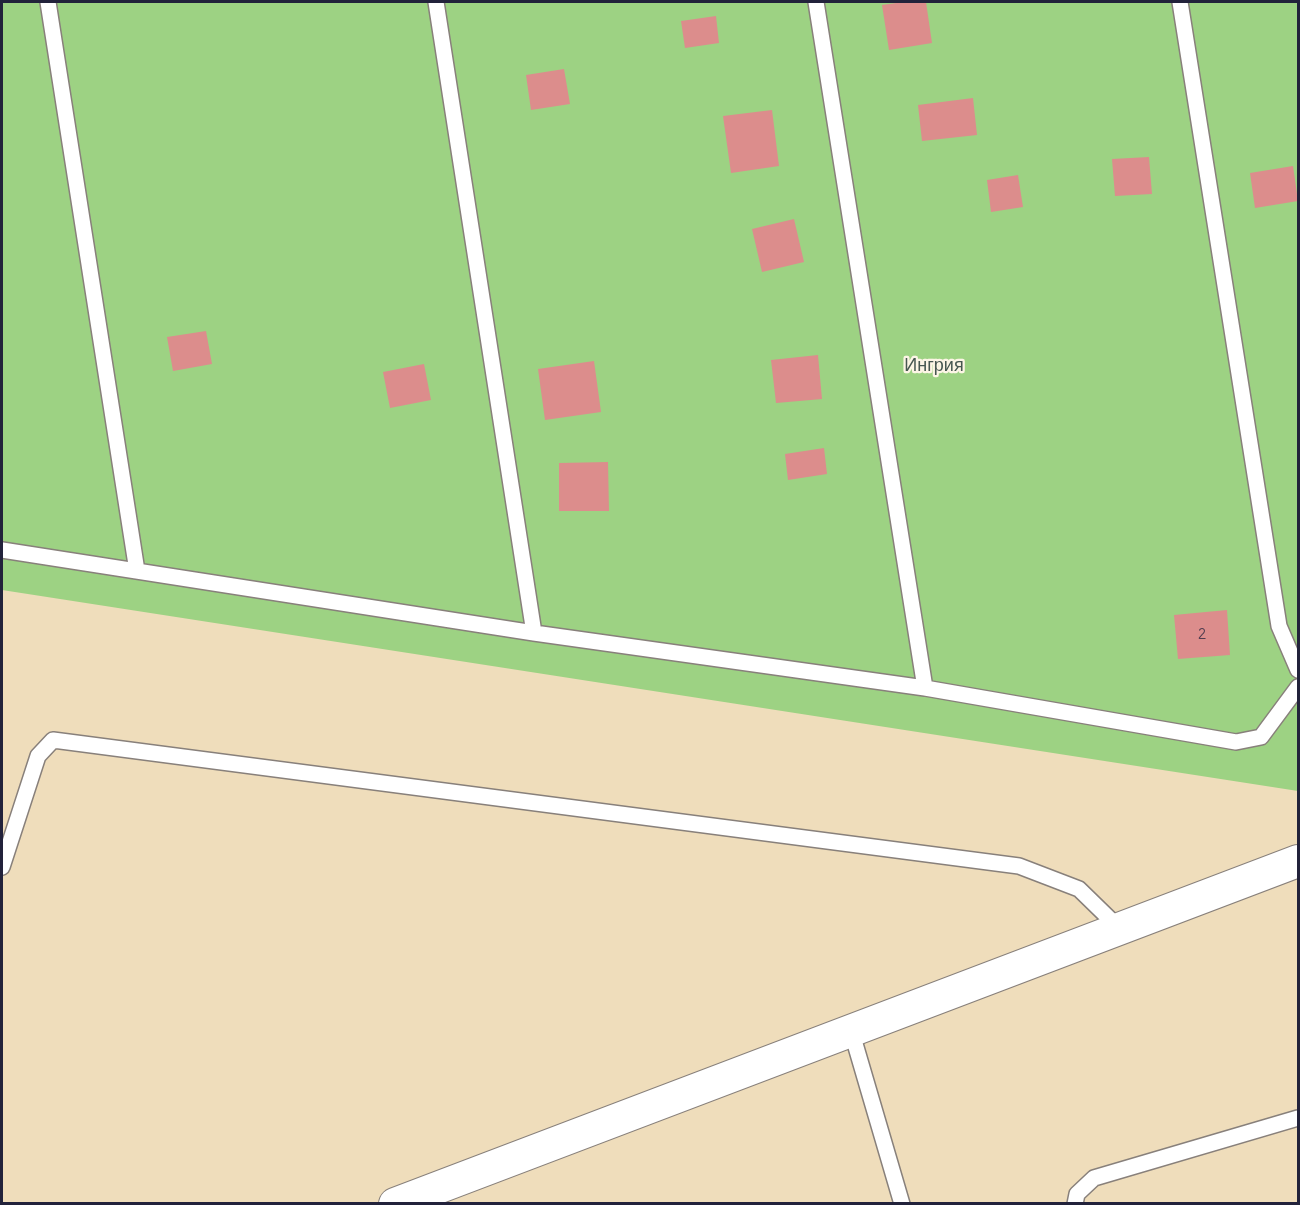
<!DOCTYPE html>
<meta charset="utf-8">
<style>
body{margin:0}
#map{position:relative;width:1300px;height:1205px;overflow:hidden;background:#efddbb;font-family:Delius,sans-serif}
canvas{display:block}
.frame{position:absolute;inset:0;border:3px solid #22223b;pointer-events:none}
</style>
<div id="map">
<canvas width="1300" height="1205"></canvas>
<div class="frame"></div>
</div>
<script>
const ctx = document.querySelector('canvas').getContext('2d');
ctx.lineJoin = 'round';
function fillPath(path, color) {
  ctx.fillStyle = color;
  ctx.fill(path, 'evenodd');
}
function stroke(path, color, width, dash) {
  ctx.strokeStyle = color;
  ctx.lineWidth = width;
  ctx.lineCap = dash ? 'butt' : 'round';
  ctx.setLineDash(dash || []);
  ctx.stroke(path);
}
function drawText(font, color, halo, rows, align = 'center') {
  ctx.font = font + ' Delius,sans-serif';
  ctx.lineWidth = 4.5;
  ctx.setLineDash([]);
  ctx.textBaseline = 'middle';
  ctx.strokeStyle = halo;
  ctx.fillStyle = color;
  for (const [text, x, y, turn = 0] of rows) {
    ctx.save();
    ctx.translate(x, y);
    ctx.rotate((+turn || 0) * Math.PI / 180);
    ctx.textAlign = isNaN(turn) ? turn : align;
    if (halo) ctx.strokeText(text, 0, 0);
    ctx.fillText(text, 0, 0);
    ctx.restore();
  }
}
const green = new Path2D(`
 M2,2H1298V791L2,590Z`);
const building = new Path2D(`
 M903,2H926L932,43L889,50L882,5Z
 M716,16L719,43L685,48L681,21Z
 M564,69L570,104L531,110L526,75Z
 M973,98L977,135L922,141L918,105Z
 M772,110L779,166L731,173L723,116Z
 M1149,157L1152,194L1115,196L1112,159Z
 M1293,166L1298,201L1255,208L1250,173Z
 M1018,175L1023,207L991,212L987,180Z
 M794,219L804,262L762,272L752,229Z
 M206,331L212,364L173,371L167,337Z
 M818,355L822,399L776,403L771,360Z
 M594,361L601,412L545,420L538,369Z
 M424,364L431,400L390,408L383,372Z
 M824,448L827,474L788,480L785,454Z
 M608,462L609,511H559V463Z
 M1227,610L1230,655L1178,659L1174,615Z`);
const service = new Path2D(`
 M48,2L137,571
 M436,2L534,633
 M816,2L925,688
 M1180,2L1279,626L1298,670
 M2,550L534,633L925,688L1236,742L1261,737L1298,687
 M2,867L38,756L53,740L1019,866L1079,889L1119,928
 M851,1030L902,1204
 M1075,1204L1077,1194L1094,1178L1298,1118`);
const minor = new Path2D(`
 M395,1204L1298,861`);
const numberNames = [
 ["2",1202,635]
];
const parkNames = [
 ["Ингрия",934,366]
];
fillPath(green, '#9dd283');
fillPath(building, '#dc8d8c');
stroke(service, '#88807b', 18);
stroke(minor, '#88807b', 34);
stroke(service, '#fff', 15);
stroke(minor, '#fff', 32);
drawText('15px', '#503d4f', null, numberNames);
drawText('18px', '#475751', '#fcf5e5', parkNames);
</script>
